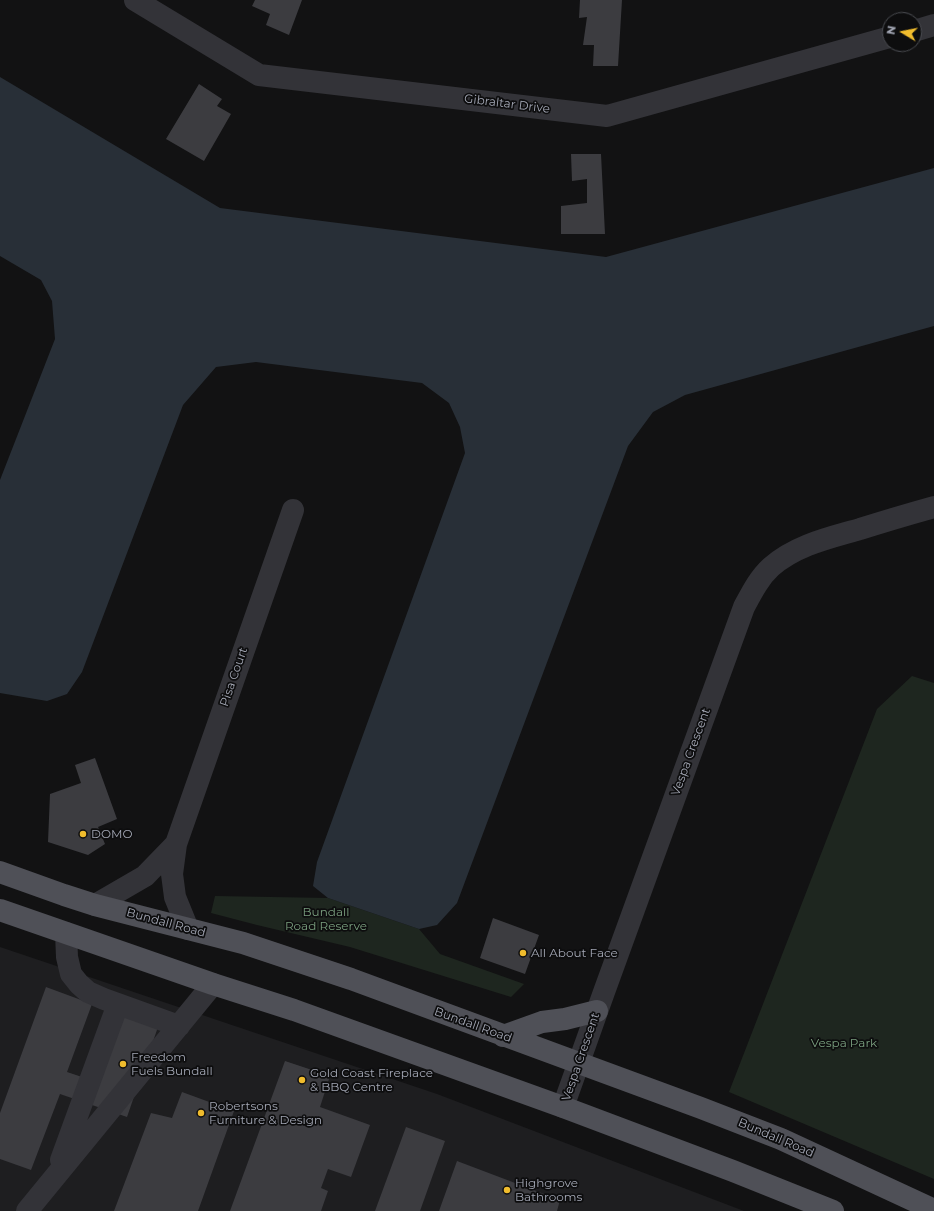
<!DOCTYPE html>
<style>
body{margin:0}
#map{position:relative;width:934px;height:1211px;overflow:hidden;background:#121213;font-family:Montserrat,sans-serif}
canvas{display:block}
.north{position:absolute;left:882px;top:12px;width:40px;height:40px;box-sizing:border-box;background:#0d0d0e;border:1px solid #494b50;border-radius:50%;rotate:280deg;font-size:11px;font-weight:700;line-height:16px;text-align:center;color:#a3a7b4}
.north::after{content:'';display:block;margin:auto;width:14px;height:18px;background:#f0bc2d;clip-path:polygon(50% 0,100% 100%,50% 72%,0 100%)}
</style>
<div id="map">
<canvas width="934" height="1211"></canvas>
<div class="north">N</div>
</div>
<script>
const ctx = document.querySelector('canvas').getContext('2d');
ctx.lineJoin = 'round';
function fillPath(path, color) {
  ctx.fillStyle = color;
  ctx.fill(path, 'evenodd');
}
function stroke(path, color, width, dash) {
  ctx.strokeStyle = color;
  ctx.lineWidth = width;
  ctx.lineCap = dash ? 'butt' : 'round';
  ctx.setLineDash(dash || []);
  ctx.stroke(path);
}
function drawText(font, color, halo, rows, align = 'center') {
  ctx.font = font + ' Montserrat,sans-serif';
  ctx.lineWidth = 3.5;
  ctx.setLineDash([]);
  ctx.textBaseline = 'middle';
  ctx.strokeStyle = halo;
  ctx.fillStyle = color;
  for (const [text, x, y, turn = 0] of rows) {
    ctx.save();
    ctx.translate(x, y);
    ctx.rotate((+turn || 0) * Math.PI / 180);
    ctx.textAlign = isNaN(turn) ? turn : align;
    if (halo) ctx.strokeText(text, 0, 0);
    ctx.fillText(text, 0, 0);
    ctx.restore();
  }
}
const built = new Path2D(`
 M0,947L437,1094L744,1211H0Z`);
const green = new Path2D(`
 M912,676L934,683V1179L729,1092L877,709Z
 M215,896L328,898L419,929L440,954L524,984L511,997L350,947L257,925L211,913Z`);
const water = new Path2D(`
 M0,77L220,208L606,257L934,168V326L685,395L653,412L628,446L457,903L437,925L419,929L328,898L313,886L317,862L465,453L460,427L449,403L422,383L256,362L216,367L183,405L82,672L67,694L47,701L0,693V480L55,339L52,301L41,280L0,256Z`);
const building = new Path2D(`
 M255,0H302L289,35L266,25L270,14L252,6Z
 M580,0H622L618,66H593L594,45H583L587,17L579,18Z
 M199,84L222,99L217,106L231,114L204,161L166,139Z
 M571,154H601L605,234H561V206L587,203V179L572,181Z
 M95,758L117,819L98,827L105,844L88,855L48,842L50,794L81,783L75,765Z
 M493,918L539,935L525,974L480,958Z
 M46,987L92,1004L67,1072L100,1083L124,1012L159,1024L127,1117L60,1094L31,1170L0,1159V1113Z
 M285,1061L330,1076L320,1107L370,1125L351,1177L328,1169L321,1188L328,1191L321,1211H230Z
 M182,1092L234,1111L198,1211H114L151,1113L172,1118Z
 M406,1127L445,1141L420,1211H375Z
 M457,1161L560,1200L557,1211H439Z`);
const minor = new Path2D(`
 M135,0L259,75L607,116L890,37
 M914,31L934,25
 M95,905L145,876L176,844
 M188,929L175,897L172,874L176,844L293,510
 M66,933L67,957L71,974L79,984L88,992L104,999L179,1026
 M563,1107L604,992L744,607C752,592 759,578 771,567C796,545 829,538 860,529C885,521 909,514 934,507
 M61,1160L118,1004
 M27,1211L213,984`);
const major = new Path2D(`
 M0,872L64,895L95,905L243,943L351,979L701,1108L781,1139L934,1210
 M0,910L213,984L294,1010L563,1107L733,1171L833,1211
 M503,1036L542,1022L565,1019L597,1011`);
const markers = [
 [83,834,4,"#f0bc2d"],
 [523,953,4,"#f0bc2d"],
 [123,1064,4,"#f0bc2d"],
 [302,1080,4,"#f0bc2d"],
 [201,1113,4,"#f0bc2d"],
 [507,1190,4,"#f0bc2d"]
];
const streetNames = [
 ["Gibraltar Drive",507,104,7],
 ["Pisa Court",234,677,-71],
 ["Vespa Crescent",691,752,-70],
 ["Bundall Road",166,923,15],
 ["Bundall Road",473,1025,20],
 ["Vespa Crescent",581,1057,-71],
 ["Bundall Road",776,1138,23]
];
const poiNames = [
 ["DOMO",91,834],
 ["All About Face",531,953],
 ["Freedom",131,1057],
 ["Fuels Bundall",131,1071],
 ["Gold Coast Fireplace",310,1073],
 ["& BBQ Centre",310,1087],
 ["Robertsons",209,1106],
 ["Furniture & Design",209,1120],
 ["Highgrove",515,1183],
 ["Bathrooms",515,1197]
];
const parkNames = [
 ["Bundall",326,912],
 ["Road Reserve",326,926],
 ["Vespa Park",844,1043]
];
fillPath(built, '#1e1e20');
fillPath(green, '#1e261f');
fillPath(water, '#282f37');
fillPath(building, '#3c3c40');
stroke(minor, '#333338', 22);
stroke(major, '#4f5057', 22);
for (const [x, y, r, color] of markers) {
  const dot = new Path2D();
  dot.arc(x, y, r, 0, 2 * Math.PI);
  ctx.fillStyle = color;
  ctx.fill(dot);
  stroke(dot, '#0d0d0e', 1.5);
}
drawText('12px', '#a3a7b4', '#0d0d0e', streetNames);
drawText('12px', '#a3a7b4', '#0d0d0e', poiNames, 'left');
drawText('12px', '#7a9f7f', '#0d0d0e', parkNames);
</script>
